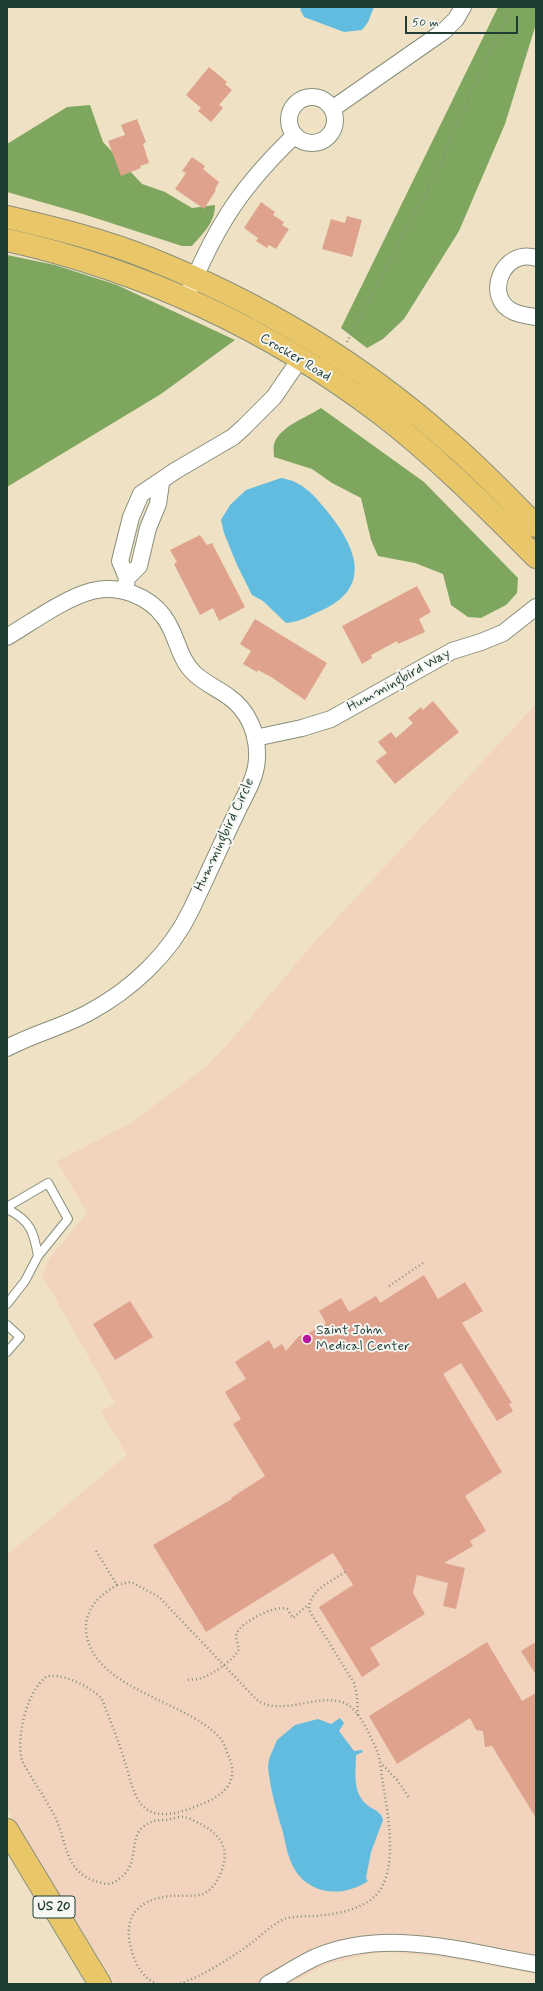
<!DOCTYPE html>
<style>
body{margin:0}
#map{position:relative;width:543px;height:1991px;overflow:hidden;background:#efe1c3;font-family:Mynerve,sans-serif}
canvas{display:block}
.frame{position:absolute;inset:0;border:8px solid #1f3d34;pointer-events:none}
.scale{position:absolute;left:405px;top:16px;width:113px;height:18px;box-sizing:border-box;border:2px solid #1f3d34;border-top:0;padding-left:5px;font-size:12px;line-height:14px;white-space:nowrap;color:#1f3d34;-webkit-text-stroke:3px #f6f6f2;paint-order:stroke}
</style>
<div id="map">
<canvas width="543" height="1991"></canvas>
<div class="frame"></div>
<div class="scale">50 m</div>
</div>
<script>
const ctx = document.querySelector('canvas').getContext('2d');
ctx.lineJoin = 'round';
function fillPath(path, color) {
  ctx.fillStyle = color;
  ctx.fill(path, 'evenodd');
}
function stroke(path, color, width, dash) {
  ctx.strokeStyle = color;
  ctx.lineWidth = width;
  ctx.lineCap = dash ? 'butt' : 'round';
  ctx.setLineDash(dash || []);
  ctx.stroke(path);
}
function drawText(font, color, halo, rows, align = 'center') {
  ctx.font = font + ' Mynerve,sans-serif';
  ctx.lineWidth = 4;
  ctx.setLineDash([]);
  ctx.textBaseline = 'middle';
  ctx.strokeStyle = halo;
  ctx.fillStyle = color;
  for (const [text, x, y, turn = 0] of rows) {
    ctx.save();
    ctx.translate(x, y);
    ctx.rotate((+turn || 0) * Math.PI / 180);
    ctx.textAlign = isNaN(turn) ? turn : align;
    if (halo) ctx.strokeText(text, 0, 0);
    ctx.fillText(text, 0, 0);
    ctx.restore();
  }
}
const built = new Path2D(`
 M536,704V1974L447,1958L390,1952L370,1954L328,1964L290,1984H115L7,1809V1555L127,1455L101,1412L115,1403L42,1275L49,1259L87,1213L57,1161L131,1123L207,1066L240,1030L310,947Z`);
const forest = new Path2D(`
 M498,7H536V24L505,124L459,231L404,319L383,339L367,348L341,328Z
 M90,105L103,142L142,184L165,192L192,208L215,205C215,223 203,233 192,246H182L83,214L7,192V144L67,107Z
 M7,255L55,265L117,285L235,340L161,394L7,487Z
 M321,408L424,482L518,578L517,593L506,605L481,618L468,617L451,605L443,574L415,563L378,556L371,540L361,498L332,483L312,469L274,457C274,453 273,448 274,444C280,426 306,418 321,408Z`);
const water = new Path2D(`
 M303,7H374L368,22L362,30L344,32L304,17L300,9Z
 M281,478C302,481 315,496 327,511C357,548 374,589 318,612C307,617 299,622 286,623L263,601L252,595L237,565L224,533L221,520L230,505L246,490Z
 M340,1718L344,1723L339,1731L354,1751L362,1750L363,1752L356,1755C356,1772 352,1791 366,1804C372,1810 381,1810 383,1820L371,1852L366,1878L368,1881C345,1897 311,1896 295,1870C287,1857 286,1843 282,1829C276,1809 270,1788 268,1767L269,1759L277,1740L295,1725L318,1719L331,1724Z`);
const building = new Path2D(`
 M209,67L227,82L225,84L232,90L219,105L223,108L211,122L198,111L201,108L186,95Z
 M137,119L146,142L143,144L149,163L140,166L141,168L121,176L108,141L125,135L121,125Z
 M192,157L205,166L203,169L219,182L215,189L216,190L204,209L175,189L186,173L182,171Z
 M261,202L275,212L273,215L284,222L282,225L289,229L276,249L269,245L267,248L256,241L258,238L244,228Z
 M347,216L362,220L352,257L322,249L331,219L345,223Z
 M200,535L207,545L212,543L245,607L219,621L213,608L200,615L174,564L177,562L170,550Z
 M417,586L431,612L419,619L425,632L398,644L397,641L371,655L372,658L362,664L342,626Z
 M255,619L327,663L305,700L271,677L258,670L257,672L243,664L251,651L240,644Z
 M433,701L459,732L395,784L376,761L387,753L378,742L391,732L396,738L413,723L408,718L421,707L423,710Z
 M424,1275L438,1299L465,1282L483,1311L462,1323L512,1403L509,1404L513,1411L497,1421L461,1363L443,1374L502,1472L465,1496L486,1531L470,1541L473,1546L444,1563L465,1568L456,1609L443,1606L448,1583L417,1575L413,1593L425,1614L370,1648L380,1665L362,1677L319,1607L353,1585L333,1553L206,1632L153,1545L232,1499L231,1498L265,1476L233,1424L241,1419L225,1392L246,1379L235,1362L269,1340L274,1349L282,1344L286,1351L299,1336L307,1334L326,1323L319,1311L341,1298L349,1312L376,1296L380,1303Z
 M130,1301L153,1337L115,1360L93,1324Z
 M487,1642L522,1701L536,1693V1818L492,1746L485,1747L483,1731L476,1730L470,1718L397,1764L369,1716Z
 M536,1642V1675L521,1651Z`);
const path = new Path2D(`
 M347,342L436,173L471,92L512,7
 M389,1286L423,1263
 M96,1551L117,1585L130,1582L135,1584L159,1597L257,1700C284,1719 326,1687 351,1707C362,1717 371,1737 377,1751C381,1761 381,1773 383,1784C388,1814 399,1871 376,1895C361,1911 329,1916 308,1916C300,1917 292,1916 284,1919C271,1925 261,1936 250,1944C231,1958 201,1977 179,1984
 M345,1572C331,1582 309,1590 309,1610L354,1683L357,1696L358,1715
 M117,1585C100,1595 85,1608 86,1630C90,1688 184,1700 218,1736C224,1741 226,1750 229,1757C233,1767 234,1777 228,1786C219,1799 200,1805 186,1810C135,1826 135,1792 123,1756C117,1736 109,1718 102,1699C93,1688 60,1671 46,1677C26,1693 16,1737 22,1761C32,1779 44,1796 53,1813C69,1842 62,1874 102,1883C109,1885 114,1883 119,1879C138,1864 130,1851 138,1833C140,1829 145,1825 149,1823C154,1820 160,1820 167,1820C172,1819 179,1816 184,1817C190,1818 196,1822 201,1824C216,1833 228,1843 224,1862C222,1873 215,1889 203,1894C193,1897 180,1895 170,1896C134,1900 121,1921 133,1955C137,1967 145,1980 158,1984
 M188,1680C192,1679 197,1680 201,1678C212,1675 235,1659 239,1649C238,1644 235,1639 237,1633C241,1622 276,1604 287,1609L293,1618L309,1604
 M380,1762L397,1780L410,1799`);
const lane = new Path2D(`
 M7,1207L48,1183L68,1219L38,1256L25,1281L7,1304
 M7,1209C30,1220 34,1232 38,1256
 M7,1325L20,1337L7,1352`);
const street = new Path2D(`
 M289 120a23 23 0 1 1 46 0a23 23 0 1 1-46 0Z
 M332,109L444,31L456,19L463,7
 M536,258C503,247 482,298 514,312C521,315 529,316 536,317
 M191,287C218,222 244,184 295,135
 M127,578L139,566L148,528L158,504L161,483
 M125,591L127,578L120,561L131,517L141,494L175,471L233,437L244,427L274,397L300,359
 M7,637C32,622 65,598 92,591C118,584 149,596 164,617C177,634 178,658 194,673C204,683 217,688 229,697C248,710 258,734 257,757C257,778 243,798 235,816C220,847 206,878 191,910C170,954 131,990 88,1013C62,1027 33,1034 7,1048
 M255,738L302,728L331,719L452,651L481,642L503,633L536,607
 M268,1984C284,1975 299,1965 316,1957C388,1927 464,1952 536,1964`);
const primary = new Path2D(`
 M7,217C54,228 103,240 148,258C256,301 359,362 446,439C478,466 507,497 536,526
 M7,240C142,270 271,330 381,414C437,457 486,507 536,557
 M7,1830L100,1984`);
const markers = [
 [307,1339,5,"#b5179e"]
];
const shields = [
 [54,1907,42]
];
const shieldNames = [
 ["US 20",54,1907]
];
const streetNames = [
 ["Crocker Road",295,358,31],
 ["Hummingbird Way",399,681,-29],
 ["Hummingbird Circle",225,835,-65]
];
const poiNames = [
 ["Saint John",316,1331],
 ["Medical Center",316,1347]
];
fillPath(built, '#f2d4be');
fillPath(forest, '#7ea65e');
fillPath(water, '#62bce0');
fillPath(building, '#dea28d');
stroke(lane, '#878f7c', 10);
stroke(street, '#878f7c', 18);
stroke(primary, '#878f7c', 24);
stroke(path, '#878f7c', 2.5, [1, 3]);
stroke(lane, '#fff', 8);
stroke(street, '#fff', 16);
stroke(primary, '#e9c769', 22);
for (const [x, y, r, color] of markers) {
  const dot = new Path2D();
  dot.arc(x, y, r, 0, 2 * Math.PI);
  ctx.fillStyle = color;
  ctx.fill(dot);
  stroke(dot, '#f6f6f2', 1.5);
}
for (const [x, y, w] of shields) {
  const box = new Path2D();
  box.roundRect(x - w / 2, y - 11, w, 22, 3);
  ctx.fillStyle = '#f6f6f2';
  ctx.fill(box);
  stroke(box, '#1f3d34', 1);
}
drawText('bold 13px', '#1f3d34', null, shieldNames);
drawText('14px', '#1f3d34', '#f6f6f2', streetNames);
drawText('14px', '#1f3d34', '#f6f6f2', poiNames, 'left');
</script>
